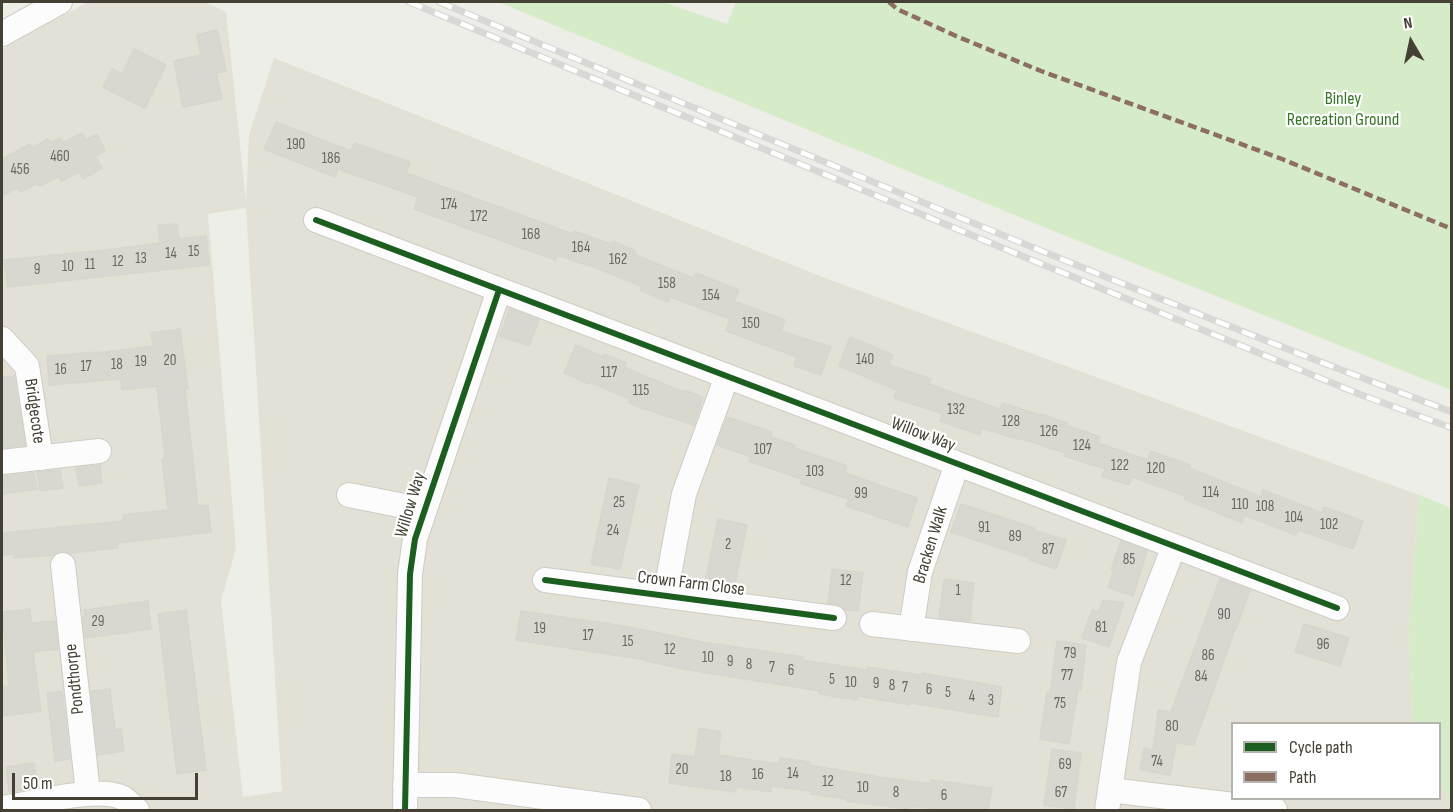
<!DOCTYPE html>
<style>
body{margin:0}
#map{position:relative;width:1453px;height:812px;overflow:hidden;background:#eeeee8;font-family:"Sofia Sans Condensed",sans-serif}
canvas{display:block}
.frame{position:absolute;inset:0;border:3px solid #444134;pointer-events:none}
.legend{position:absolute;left:1231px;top:722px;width:210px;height:78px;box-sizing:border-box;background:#fff;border:2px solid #b4b3ae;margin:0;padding:8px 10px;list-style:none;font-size:18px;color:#444134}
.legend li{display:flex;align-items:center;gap:12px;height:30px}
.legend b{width:30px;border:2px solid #b4b3ae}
.north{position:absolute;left:1381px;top:12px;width:60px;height:60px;-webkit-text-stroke:4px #fff;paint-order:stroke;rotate:351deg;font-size:16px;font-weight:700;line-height:24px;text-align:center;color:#444134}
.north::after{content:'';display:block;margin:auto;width:21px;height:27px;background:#444134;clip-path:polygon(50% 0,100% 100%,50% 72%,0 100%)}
.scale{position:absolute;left:12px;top:773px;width:186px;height:27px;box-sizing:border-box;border:3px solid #444134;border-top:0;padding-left:8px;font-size:18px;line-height:21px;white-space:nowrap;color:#444134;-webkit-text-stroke:4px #fff;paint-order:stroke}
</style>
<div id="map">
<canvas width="1453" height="812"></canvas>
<div class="frame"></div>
<ul class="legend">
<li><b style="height:8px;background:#1b5e20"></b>Cycle path</li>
<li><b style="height:8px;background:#8d6e63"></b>Path</li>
</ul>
<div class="north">N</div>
<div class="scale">50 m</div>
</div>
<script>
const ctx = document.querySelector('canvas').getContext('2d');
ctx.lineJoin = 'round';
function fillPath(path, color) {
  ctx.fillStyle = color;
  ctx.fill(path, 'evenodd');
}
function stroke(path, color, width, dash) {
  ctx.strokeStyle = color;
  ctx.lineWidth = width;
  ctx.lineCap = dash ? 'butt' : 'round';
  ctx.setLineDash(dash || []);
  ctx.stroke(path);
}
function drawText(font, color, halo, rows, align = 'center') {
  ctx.font = font + ' "Sofia Sans Condensed",sans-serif';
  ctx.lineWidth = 4.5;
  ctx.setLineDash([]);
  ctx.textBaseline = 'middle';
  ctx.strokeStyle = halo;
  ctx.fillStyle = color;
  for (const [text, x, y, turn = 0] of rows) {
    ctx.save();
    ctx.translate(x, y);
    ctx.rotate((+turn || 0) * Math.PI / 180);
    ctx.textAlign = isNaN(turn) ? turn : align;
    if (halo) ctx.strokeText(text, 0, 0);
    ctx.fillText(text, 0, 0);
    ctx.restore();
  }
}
const residential = new Path2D(`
 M88,2H205L226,12L246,202L249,135L274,58L825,278L1419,495L1409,628L1412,723L1232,724V798H1440V782L1451,807V810H2V49ZM246,208L282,791L243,797L221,601L236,548L208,214Z`);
const green = new Path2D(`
 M498,2H663L727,24L736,2H1451V390L1046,228Z
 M1419,495L1451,508V807L1440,782V724L1412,723L1409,628Z`);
const building = new Path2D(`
 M217,30L226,71L216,73L222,99L183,107L174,61L201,55L197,35Z
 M134,49L166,65L145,108L103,87L112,69L122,74Z
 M276,122L351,151L354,143L410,162L406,173L573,234L574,231L611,244L613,241L636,251L634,254L665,267L693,278L696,273L739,290L734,301L785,320L781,331L831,347L821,375L794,366L797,357L726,331L730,319L670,297L668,302L640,290L641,286L589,265V266L557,255L555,260L414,209L418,197L338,169L335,177L264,149Z
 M82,133L86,140L97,134L105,150L95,156L102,168L83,179L79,172L61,181L59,176L40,186L38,183L20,192L18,187L2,196V159L30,144L32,148L48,139L50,143L60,138L63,143Z
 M177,224L179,239L206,236L209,265L8,287L4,260L106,250L160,243L158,225Z
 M510,309L539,320L529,346L500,336Z
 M180,329L188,389H185L198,506L208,505L211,532L118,543V548L70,553L62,551L54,555L14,558V554L2,555V533L123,521V515L168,510L162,459L165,458L157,386L122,390L120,379L49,385L47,356L98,352V353L153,346L151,333Z
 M850,337L893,355L889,365L931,379L929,384L971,399L1000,409L1002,403L1040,415V414L1067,423L1066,425L1100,437L1098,443L1148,460L1151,451L1190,465L1189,468L1261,497L1263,490L1322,513L1324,507L1363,521L1353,549L1298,530L1296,535L1244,515L1242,523L1184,499L1185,496L1132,477L1129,485L1102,476L1105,469L1064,456L1065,453L1020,438V440L982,428L980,435L940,421L943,414L894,398L897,390L839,366Z
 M576,345L603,357L604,354L626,363L624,367L683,392L684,390L703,397L694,425L642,408L629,403L630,399L590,382L589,384L564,373Z
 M14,376L25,445L2,448V378Z
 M727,417L772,432L771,437L795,445L794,448L847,466L845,473L917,498L908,527L846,506L848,499L800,483L801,479L749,461L751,457L717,445Z
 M100,465L102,483L79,486L76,468Z
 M60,470L63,488L40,491L37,472Z
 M34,473L37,489L2,494V476Z
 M609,478L639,485L620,569L591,564Z
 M961,504L1034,528L1033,530L1066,540L1056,569L1030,560V558L951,532Z
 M718,519L747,525L735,583L706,578Z
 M1121,541L1147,551L1133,596L1108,587L1114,570H1111Z
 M832,569L863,573L858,611L845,610L842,606L836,604L828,603Z
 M944,579L974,583L970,621L939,618Z
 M1220,579L1250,590L1236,629H1235L1194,745L1176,743L1170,775L1140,770L1144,748L1153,750L1158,710L1171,712Z
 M1103,600L1124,603L1109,647L1082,638L1092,610L1099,612Z
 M148,601L151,629L85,638L83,617H85L84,610Z
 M30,609L31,623L55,621L58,649L33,652L41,711L2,716V687L9,686L2,612Z
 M186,610L206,770L177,774L158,614Z
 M521,611L624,626L703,642L803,657L802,660L868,670V667L921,675L922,673L1002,687L998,717L910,703V705L858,696L857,700L819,694L820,691L683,669L646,661V660L516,640Z
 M1304,624L1349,638L1340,666L1295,652Z
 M1057,641L1086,645L1081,690L1078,689L1069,744L1040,739L1047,692L1050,693Z
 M110,689L115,730L121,729L124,751L98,755L91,691Z
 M62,691L70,759L55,761L47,693Z
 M699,728L721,732L718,755L779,764L780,758L810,762L809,765L880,777L930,784L931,780L992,788L988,810H943L910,806L909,809L846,801V799L811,794V791L771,786V792L736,787V792L669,783L672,754L695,757Z
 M1052,749L1081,753L1074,809L1044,805Z
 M34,763L38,787L9,792L6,767Z`);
const minor = new Path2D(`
 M2,34L60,2
 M316,220L1337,608
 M2,339L27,366L41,458
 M2,462L99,451
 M349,495L424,510
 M63,565L88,793
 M545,580L834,618
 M665,596L684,494L727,376
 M872,624L1018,641
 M911,629L920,572L957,464
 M405,785H455L639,810
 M1110,790L1275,810
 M2,808C31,804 98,785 123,798C128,801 133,807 137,810
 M405,810L410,574L415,539L499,290
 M1107,810L1129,662L1174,546`);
const rail = new Path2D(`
 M409,2L1022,256L1359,394L1452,428
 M439,2C776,141 1111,284 1452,412`);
const quiet = new Path2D(`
 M889,2L897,9L956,36L1041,71L1282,159L1452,229`);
const cycleway = new Path2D(`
 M316,220L1337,608
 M545,580L834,618
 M405,810L410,574L415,539L499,290`);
const numberNames = [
 ["190",296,145],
 ["460",60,157],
 ["186",331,159],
 ["456",20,170],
 ["174",449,205],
 ["172",479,217],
 ["168",531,235],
 ["164",581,248],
 ["15",194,252],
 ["14",171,254],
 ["13",141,259],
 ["162",618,260],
 ["12",118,262],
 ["11",90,265],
 ["10",68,267],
 ["9",37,270],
 ["158",667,284],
 ["154",711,296],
 ["150",751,324],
 ["140",865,360],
 ["20",170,361],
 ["19",141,362],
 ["18",117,365],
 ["17",86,367],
 ["16",61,370],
 ["117",609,373],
 ["115",641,391],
 ["132",956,410],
 ["128",1011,422],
 ["126",1049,432],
 ["124",1082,446],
 ["107",763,450],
 ["122",1120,466],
 ["120",1156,469],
 ["103",815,472],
 ["114",1211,493],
 ["99",861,494],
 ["25",619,503],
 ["110",1240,505],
 ["108",1265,507],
 ["104",1294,518],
 ["102",1329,525],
 ["91",984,528],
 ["24",613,531],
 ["89",1015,537],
 ["2",728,545],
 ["87",1048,550],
 ["85",1129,560],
 ["12",846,581],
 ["1",958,591],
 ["90",1224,615],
 ["29",98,622],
 ["81",1101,628],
 ["19",540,629],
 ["17",588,636],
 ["15",628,642],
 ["96",1323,645],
 ["12",670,650],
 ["79",1070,654],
 ["86",1208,656],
 ["10",708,658],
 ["9",730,662],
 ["8",749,665],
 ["7",772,668],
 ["6",791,671],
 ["77",1067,676],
 ["84",1201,677],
 ["5",832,680],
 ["10",851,683],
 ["9",876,684],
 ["8",892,686],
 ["7",905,688],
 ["6",929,690],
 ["5",948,693],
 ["4",972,697],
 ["3",991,701],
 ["75",1060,704],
 ["80",1172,727],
 ["74",1157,762],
 ["69",1065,765],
 ["20",682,770],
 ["14",793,774],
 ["16",758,775],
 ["18",726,777],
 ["12",828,782],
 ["10",863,788],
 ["8",896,793],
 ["67",1061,793],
 ["6",944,796]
];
const parkNames = [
 ["Binley",1343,99],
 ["Recreation Ground",1343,120]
];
const streetNames = [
 ["Bridgecote",34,411,82],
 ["Willow Way",923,435,21],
 ["Willow Way",411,505,-73],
 ["Bracken Walk",931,545,-73],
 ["Crown Farm Close",691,584,7],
 ["Pondthorpe",75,679,-96]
];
fillPath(residential, '#e3e1d5');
fillPath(green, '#d6ebc7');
fillPath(building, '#d8d7d0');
stroke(building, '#d7d6ce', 1.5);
stroke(minor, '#cdccc5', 26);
stroke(minor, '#fcfcfc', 24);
stroke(rail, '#d8d8d7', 7);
stroke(rail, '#fff', 4.5, [14]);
stroke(quiet, '#8d6e63', 4.5, [9, 4.5]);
stroke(cycleway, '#1b5e20', 6);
drawText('15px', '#6a675c', null, numberNames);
drawText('18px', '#377627', '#fff', parkNames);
drawText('18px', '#444134', '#fff', streetNames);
</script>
